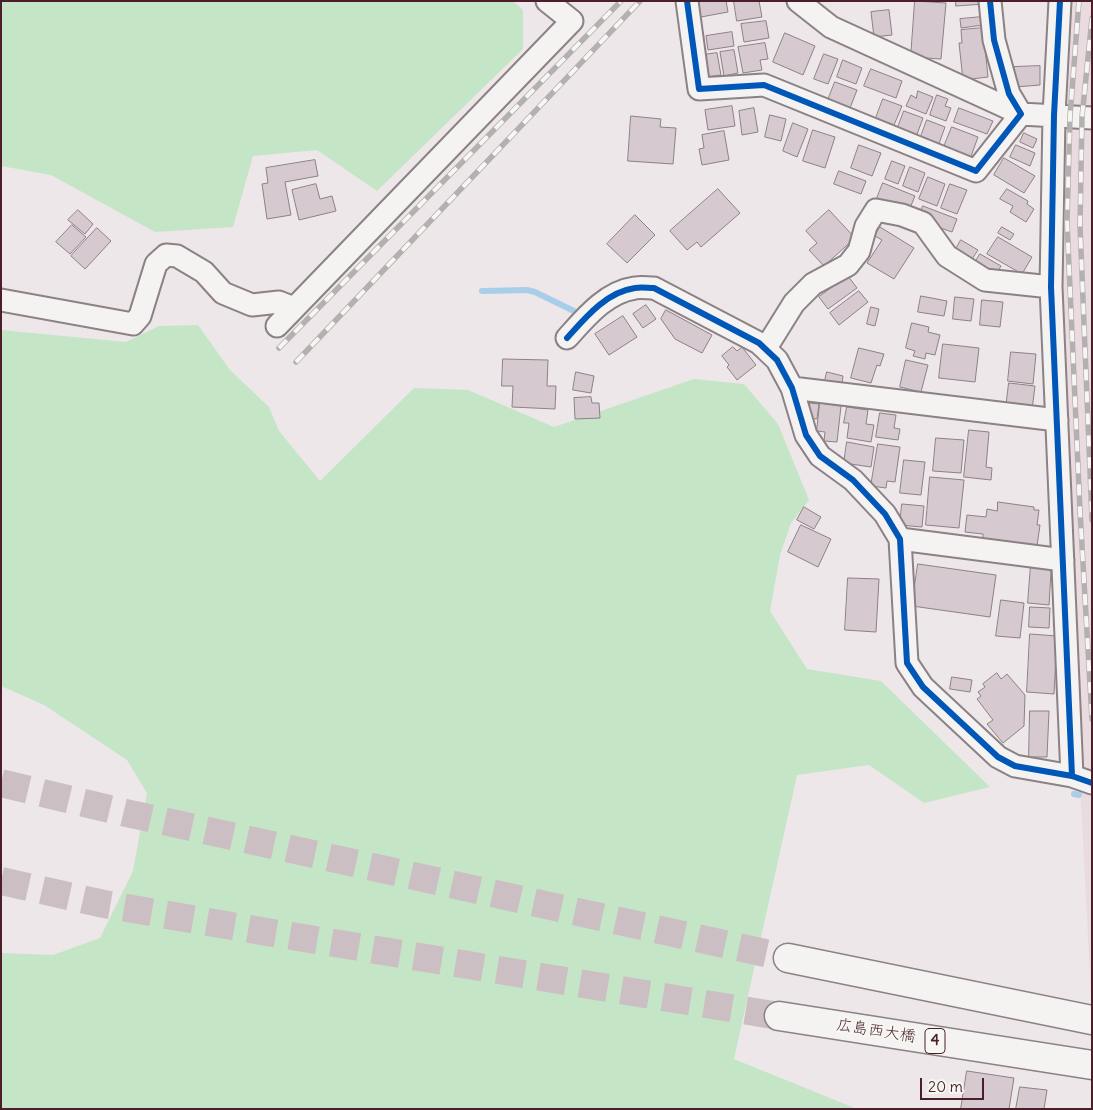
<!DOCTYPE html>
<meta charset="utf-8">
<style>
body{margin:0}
#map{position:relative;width:1093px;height:1110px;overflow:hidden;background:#ede7e9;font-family:Delius,sans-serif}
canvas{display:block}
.frame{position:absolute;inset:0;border:2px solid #4a1f2b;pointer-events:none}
.scale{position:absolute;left:920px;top:1078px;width:64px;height:22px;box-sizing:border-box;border:2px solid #4a1f2b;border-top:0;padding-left:6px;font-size:15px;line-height:18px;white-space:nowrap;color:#4a1f2b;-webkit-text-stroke:4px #f6f6f2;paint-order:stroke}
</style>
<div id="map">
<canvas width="1093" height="1110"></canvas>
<div class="frame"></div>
<div class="scale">20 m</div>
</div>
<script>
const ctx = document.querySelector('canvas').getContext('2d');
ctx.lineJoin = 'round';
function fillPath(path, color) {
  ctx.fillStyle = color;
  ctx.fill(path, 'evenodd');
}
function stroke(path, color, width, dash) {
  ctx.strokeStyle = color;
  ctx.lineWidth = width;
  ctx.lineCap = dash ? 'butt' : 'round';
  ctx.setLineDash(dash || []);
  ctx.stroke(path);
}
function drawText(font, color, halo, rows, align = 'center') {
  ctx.font = font + ' Delius,"Klee One",sans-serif';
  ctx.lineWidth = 4;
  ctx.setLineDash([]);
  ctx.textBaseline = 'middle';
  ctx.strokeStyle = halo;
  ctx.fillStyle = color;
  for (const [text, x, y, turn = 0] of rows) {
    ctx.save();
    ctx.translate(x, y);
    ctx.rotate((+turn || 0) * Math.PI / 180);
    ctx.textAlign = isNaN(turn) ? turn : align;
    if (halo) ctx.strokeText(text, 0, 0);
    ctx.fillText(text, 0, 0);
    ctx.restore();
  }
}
const built = new Path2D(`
 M1066,1H1092V1015L1081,802L1073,560L1062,335L1060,128Z`);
const green = new Path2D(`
 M1,1H513L523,10V49L377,191L317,150L253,156L233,227L155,232L51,175L1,166Z
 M198,325L230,370L269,407L279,431L320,481L414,388L468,390L554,427L694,379L744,384L778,424L809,500L791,523L780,555L770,611L807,669L881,681L990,787L924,803L869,765L797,775L734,1059L857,1109H1V953L53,955L100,938L133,871L147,793L127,760L44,705L1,686V330L126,342L159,326Z`);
const stream = new Path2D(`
 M482,291L527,290L535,292L582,315
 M1074,794L1079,795`);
const building = new Path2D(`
 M698,1H726L728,12L701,17Z
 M734,1H759L762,17L737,21Z
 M915,1L946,3L941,59L911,57Z
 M956,1H984V4L956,6Z
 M889,10L892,35L874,37L871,12Z
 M982,17L983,25L961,28L960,19Z
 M766,21L769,38L744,42L741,24Z
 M983,28L988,77L963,80L959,43H962L961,30Z
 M732,32L734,46L708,50L706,36Z
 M785,33L815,46L803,75L773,62Z
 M765,43L768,59L760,60L762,70L743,73L738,47Z
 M734,50L738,73L724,76L720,52Z
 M717,53L721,75L706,77L703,55Z
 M824,54L838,59L828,84L814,79Z
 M843,60L862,68L856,84L837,77Z
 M1040,66V85L1015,87L1014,67Z
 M871,69L902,81L896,98L864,86Z
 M835,82L857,90L850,108L828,100Z
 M918,91L933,97L926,114L906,106L911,95L916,98Z
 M937,95L948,99L945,106L951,108L946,121L930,115Z
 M883,99L902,106L894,125L876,118Z
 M732,106L735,126L708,130L705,110Z
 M754,108L758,132L742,135L739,111Z
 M959,108L993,121L987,134L954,122Z
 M904,111L923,118L916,137L897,130Z
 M770,115L786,119L781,141L765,137Z
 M631,116L661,119L660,127L676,128L673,164L628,161Z
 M927,120L945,127L937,149L919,142Z
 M793,123L808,129L797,157L783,151Z
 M952,127L978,137L970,159L943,149Z
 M813,130L835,137L825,168L803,161Z
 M724,131L729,160L702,165L699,149L704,148L702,135Z
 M1024,133L1037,139L1033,148L1020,142Z
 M859,145L881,153L872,176L851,168Z
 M1016,145L1035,153L1030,166L1010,157Z
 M1004,158L1035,176L1024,193L994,175Z
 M315,160L318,176L285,182L291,215L267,219L262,184L268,183L266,168Z
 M892,161L905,166L898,184L885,179Z
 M910,167L925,173L918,192L903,186Z
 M839,171L866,181L861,194L834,184Z
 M928,177L945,184L937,206L919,199Z
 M883,183L915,196L910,208L896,202L894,208L876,201Z
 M316,184L320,199L332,196L336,211L299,220L292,190Z
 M950,184L967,190L957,214L941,208Z
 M718,189L740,213L701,247L697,242L687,250L670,231Z
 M1007,189L1028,201L1027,204L1034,209L1026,222L1010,212L1013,206L1000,199Z
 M923,206L957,219L952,232L932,225L920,214Z
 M78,210L93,224L85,234L68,220Z
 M829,210L855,238L824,266L809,250L817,243L806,231Z
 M635,215L655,235L627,263L607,244Z
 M72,225L86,237L70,254L56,242Z
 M880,227L914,248L894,279L867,263L882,240L875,236Z
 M1002,227L1014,234L1010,240L998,233Z
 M97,228L111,241L85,269L71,256Z
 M998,237L1032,257L1022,274L987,254Z
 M961,240L978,250L968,265L952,256Z
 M980,254L1001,266L994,278L972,268Z
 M848,276L857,288L828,309L819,297Z
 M859,291L868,302L839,325L830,313Z
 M921,296L947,301L944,316L918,312Z
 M955,297L974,299L971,321L953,319Z
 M982,300L1003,302L1000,327L980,325Z
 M646,305L656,319L643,328L633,314Z
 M871,307L879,309L875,326L867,324Z
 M666,310L712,335L702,353L675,339L661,319Z
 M623,316L637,337L609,355L595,334Z
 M912,323L929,327L928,332L940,335L935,355L926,353L925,359L913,356L915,351L906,348Z
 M943,344L979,348L975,382L939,378Z
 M733,347L737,351L742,347L756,365L737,380L727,367L729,365L722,356Z
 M859,348L884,354L880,366L877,365L871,383L851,378Z
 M1011,352L1036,354L1033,384L1008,381Z
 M503,359L548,360L547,386H556L555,409L512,407L513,386H502Z
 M906,360L928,365L921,392L900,387Z
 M576,372L594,376L591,393L573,390Z
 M827,372L843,376L841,389L824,385Z
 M1009,383L1035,386L1032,410L1006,408Z
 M591,397L592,403H599L600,418L575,419L574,398Z
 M810,403L819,404L817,419L808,418L805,405H809Z
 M820,403L841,406L837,442L824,441L825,432L817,431Z
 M847,407L868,410L866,424L874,425L871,442L847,438L849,423H844Z
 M880,413L896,415L894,428L900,429L898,440L876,437Z
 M969,430L989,432L986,467L992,468L991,480L964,477Z
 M936,438L964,440L961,473L933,471Z
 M847,442L874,447L871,467L844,463Z
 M878,444L900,447L895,482L887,481L886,488L871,486Z
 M904,460L925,462L921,495L900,493Z
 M930,477L964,480L959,528L926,525Z
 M998,502L1034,507V510H1039L1037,525H1040L1037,546L983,539V534L965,532L967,515L986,517L987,509L997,511Z
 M902,504L924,506L922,527L900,525Z
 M804,507L821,517L814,529L797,520Z
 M801,525L831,539L818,567L788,552Z
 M918,564L996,575L990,617L912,606Z
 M1031,564L1044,565L1051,572L1049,605L1028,603Z
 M848,578L879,579L876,632L845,630Z
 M1001,600L1024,603L1020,638L996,636Z
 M1030,607L1050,608L1049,628L1029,627Z
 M1030,634L1057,636L1054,694L1027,692Z
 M997,673L1001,679L1007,674L1025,695L1024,726L1003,743L987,724L993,720L977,699L981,696L978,692L985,687L983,684Z
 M952,677L972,680L970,692L950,689Z
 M1030,711H1049L1047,757H1029Z
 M967,1071L1014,1078L1009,1109H961Z
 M1020,1087L1047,1090L1044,1109H1016Z`);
const motorwayTunnel = new Path2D(`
 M1,783L126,813L788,958
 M1,881L104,904L261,931L779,1016`);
const minor = new Path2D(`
 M687,1L699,89L764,85L976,171L1021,114L1009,94L994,40L990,1
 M798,1L831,27L1021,114L1092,118
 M1060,1L1054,115L1051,287L1072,776
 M1,300L133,324L140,316L156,264L166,255L177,256L204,272L223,293L252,305L279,302L294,308
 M277,326L572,21L547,1
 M567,338C585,318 606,292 635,288C641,287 648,288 654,288L759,343L777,360L792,388L806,435L820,456L853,480L885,514L900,539L907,663L923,687L998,757L1015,766L1072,776L1092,783
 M766,348L794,303L813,284L848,265L859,251L866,226L876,210L902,215L923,223L947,256L985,280L1051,287
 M792,388L1057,420
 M900,539L1063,560`);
const motorway = new Path2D(`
 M788,958L1092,1020
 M779,1016L1092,1065`);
const rail = new Path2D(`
 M1079,1L1070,116L1067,221L1080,511L1092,719
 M1092,18L1082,117L1080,226L1092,520
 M279,348L621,1
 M296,362L640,1`);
const cycleway = new Path2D(`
 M687,1L699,89L764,85L976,171L1021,114L1009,94L994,40L990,1
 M1060,1L1054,115L1051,287L1072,776
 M567,338C585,318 606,292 635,288C641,287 648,288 654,288L759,343L777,360L792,388L806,435L820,456L853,480L885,514L900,539L907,663L923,687L998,757L1015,766L1072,776L1092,783`);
const shields = [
 [935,1041,20]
];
const shieldNames = [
 ["4",935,1041]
];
const streetNames = [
 ["広島西大橋",876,1031,9]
];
fillPath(built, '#eadbe1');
fillPath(green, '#c5e5c7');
stroke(stream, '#a8cee9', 6);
fillPath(building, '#d6c9d0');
stroke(building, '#8c8184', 1);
stroke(motorwayTunnel, '#ccbfc3', 28, [28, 14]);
stroke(minor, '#8c8184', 25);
stroke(motorway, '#8c8184', 31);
stroke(minor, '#f4f3f2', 21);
stroke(motorway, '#f4f3f2', 28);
stroke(rail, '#b5b0b0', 5.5);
stroke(rail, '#f6f6f2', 4, [11]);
stroke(cycleway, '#0057b8', 6);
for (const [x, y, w] of shields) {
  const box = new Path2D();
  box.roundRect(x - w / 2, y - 12.5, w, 25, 4);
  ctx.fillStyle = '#f6f6f2';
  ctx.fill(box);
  stroke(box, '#4a1f2b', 1);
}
drawText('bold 15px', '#4a1f2b', null, shieldNames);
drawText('16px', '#4a1f2b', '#f6f6f2', streetNames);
</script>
